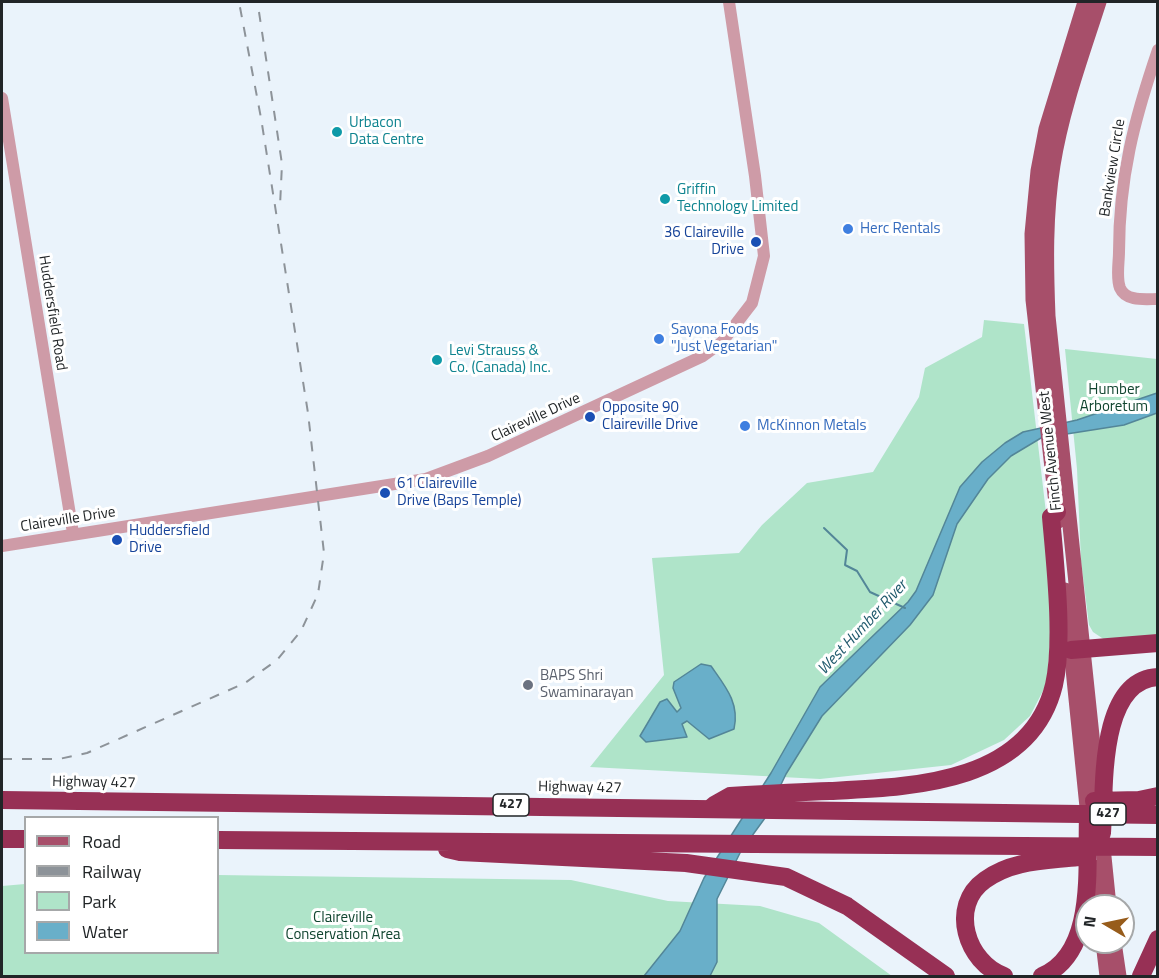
<!DOCTYPE html>
<style>
body{margin:0}
#map{position:relative;width:1159px;height:978px;overflow:hidden;background:#eaf3fb;font-family:"Titillium Web",sans-serif}
canvas{display:block}
.frame{position:absolute;inset:0;border:3px solid #212527;pointer-events:none}
.legend{position:absolute;left:24px;top:816px;width:195px;height:138px;box-sizing:border-box;background:#fff;border:2px solid #a6a8a9;margin:0;padding:8px 10px;list-style:none;font-size:18px;color:#212527}
.legend li{display:flex;align-items:center;gap:12px;height:30px}
.legend b{width:30px;border:2px solid #a6a8a9}
.north{position:absolute;left:1075px;top:894px;width:60px;height:60px;box-sizing:border-box;background:#fff;border:2px solid #a6a8a9;border-radius:50%;rotate:279deg;font-size:16px;font-weight:700;line-height:24px;text-align:center;color:#212527}
.north::after{content:'';display:block;margin:auto;width:21px;height:27px;background:#975c1b;clip-path:polygon(50% 0,100% 100%,50% 72%,0 100%)}
</style>
<div id="map">
<canvas width="1159" height="978"></canvas>
<div class="frame"></div>
<ul class="legend">
<li><b style="height:8px;background:#a74f6a"></b>Road</li>
<li><b style="height:8px;background:#8d9399"></b>Railway</li>
<li><b style="height:16px;background:#afe4c9"></b>Park</li>
<li><b style="height:16px;background:#69afc9"></b>Water</li>
</ul>
<div class="north">N</div>
</div>
<script>
const ctx = document.querySelector('canvas').getContext('2d');
ctx.lineJoin = 'round';
function fillPath(path, color) {
  ctx.fillStyle = color;
  ctx.fill(path, 'evenodd');
}
function stroke(path, color, width, dash) {
  ctx.strokeStyle = color;
  ctx.lineWidth = width;
  ctx.lineCap = dash ? 'butt' : 'round';
  ctx.setLineDash(dash || []);
  ctx.stroke(path);
}
function drawText(font, color, halo, rows, align = 'center') {
  ctx.font = font + ' "Titillium Web",sans-serif';
  ctx.lineWidth = 6;
  ctx.setLineDash([]);
  ctx.textBaseline = 'middle';
  ctx.strokeStyle = halo;
  ctx.fillStyle = color;
  for (const [text, x, y, turn = 0] of rows) {
    ctx.save();
    ctx.translate(x, y);
    ctx.rotate((+turn || 0) * Math.PI / 180);
    ctx.textAlign = isNaN(turn) ? turn : align;
    if (halo) ctx.strokeText(text, 0, 0);
    ctx.fillText(text, 0, 0);
    ctx.restore();
  }
}
const green = new Path2D(`
 M984,320L1024,324L1050,547L1052,614L1047,683L1030,716L1004,740L951,765L820,779L590,767L664,675L652,558L739,553L762,525L807,483L873,472L919,397L925,368L982,337Z
 M1065,349L1157,359V635L1105,640L1093,632L1089,625L1081,561L1077,469Z
 M218,875L571,880L668,901L760,906L819,923L892,976H2V886L25,884L26,952H218Z`);
const water = new Path2D(`
 M1157,393V413L1124,425L1041,438L1011,456L988,479L957,524L933,595L910,625L822,716L786,774L765,818L741,851L717,899V962L710,976H644L680,931L704,878L771,773L820,687L908,602L916,591L960,487L982,462L1005,443L1023,432L1077,420Z
 M701,664L711,666C725,686 740,703 734,729L709,739L687,721L682,724L687,737L646,742L640,736L660,702L667,699L677,712L681,708L673,688L674,682Z`);
const stream = new Path2D(`
 M824,528L847,550L845,565L857,571L870,592L905,608`);
const minor = new Path2D(`
 M1158,50C1134,120 1119,178 1119,252C1119,262 1116,278 1120,288C1126,302 1146,299 1158,299
 M2,98L73,533
 M2,546L426,479L488,456L703,356L722,342L752,303L764,256L755,176L729,2`);
const major = new Path2D(`
 M1058,521L1033,300L1032,234L1038,171L1046,129L1085,2
 M1065,590L1088,817
 M1098,793L1048,316C1046,265 1045,215 1053,165C1062,109 1082,55 1099,2
 M1102,837L1109,906
 M1094,867L1098,906
 M1103,942L1107,976
 M1114,942L1119,976`);
const highway = new Path2D(`
 M1071,650L1158,643
 M2,800L1158,815
 M1094,801L1139,800L1158,796
 M714,805L730,796C763,794 796,792 830,791C911,787 1030,784 1054,685C1064,641 1055,563 1051,517L1057,512
 M1102,833C1105,793 1097,680 1158,677
 M2,839H26
 M218,840L1158,847
 M447,849L460,852L686,863L786,877L847,906L946,976
 M1004,976C967,963 948,906 985,880C1013,860 1045,861 1078,857
 M1042,976C1097,953 1086,866 1088,816
 M1141,976L1158,939`);
const rail = new Path2D(`
 M259,12L282,164L280,206
 M2,759H59L87,753L245,683L277,660L301,631L318,594L324,553L308,413L261,118L239,2`);
const markers = [
 [337,132,6,"#0f9aa8"],
 [665,199,6,"#0f9aa8"],
 [848,229,6,"#3f7fe0"],
 [756,242,6,"#1a4fb4"],
 [659,339,6,"#3f7fe0"],
 [437,360,6,"#0f9aa8"],
 [590,417,6,"#1a4fb4"],
 [745,426,6,"#3f7fe0"],
 [385,493,6,"#1a4fb4"],
 [117,540,6,"#1a4fb4"],
 [528,685,6,"#6b7280"]
];
const shields = [
 [511,805,36],
 [1108,814,36]
];
const shieldNames = [
 ["427",511,805],
 ["427",1108,814]
];
const cultureNames = [
 ["Urbacon",349,123],
 ["Data Centre",349,140],
 ["Griffin",677,190],
 ["Technology Limited",677,207],
 ["Levi Strauss &",449,351],
 ["Co. (Canada) Inc.",449,368]
];
const streetNames = [
 ["Bankview Circle",1113,168,-81],
 ["Huddersfield Road",52,313,81],
 ["Claireville Drive",536,418,-25],
 ["Finch Avenue West",1051,451,-96],
 ["Claireville Drive",68,520,-9],
 ["Highway 427",94,783,1],
 ["Highway 427",580,788,1]
];
const shopNames = [
 ["Herc Rentals",860,229],
 ["Sayona Foods",671,330],
 ["\"Just Vegetarian\"",671,347],
 ["McKinnon Metals",757,426]
];
const transitNames = [
 ["36 Claireville",744,233,"right"],
 ["Drive",744,250,"right"],
 ["Opposite 90",602,408],
 ["Claireville Drive",602,425],
 ["61 Claireville",397,484],
 ["Drive (Baps Temple)",397,501],
 ["Huddersfield",129,531],
 ["Drive",129,548]
];
const parkNames = [
 ["Humber",1114,390],
 ["Arboretum",1114,407],
 ["Claireville",343,918],
 ["Conservation Area",343,935]
];
const worshipNames = [
 ["BAPS Shri",540,676],
 ["Swaminarayan",540,693]
];
const waterNames = [
 ["West Humber River",863,628,-47]
];
fillPath(green, '#afe4c9');
fillPath(water, '#69afc9');
stroke(water, '#538698', 1.5);
stroke(stream, '#538698', 2);
stroke(minor, '#ce9ba7', 12);
stroke(major, '#a74f6a', 15);
stroke(highway, '#973055', 18);
stroke(rail, '#8d9399', 2, [10, 10]);
for (const [x, y, r, color] of markers) {
  const dot = new Path2D();
  dot.arc(x, y, r, 0, 2 * Math.PI);
  ctx.fillStyle = color;
  ctx.fill(dot);
  stroke(dot, '#fff', 2);
}
for (const [x, y, w] of shields) {
  const box = new Path2D();
  box.roundRect(x - w / 2, y - 11, w, 22, 4.5);
  ctx.fillStyle = '#fff';
  ctx.fill(box);
  stroke(box, '#212527', 1.5);
}
drawText('bold 14px', '#212527', null, shieldNames);
drawText('15px', '#0d838f', '#fff', cultureNames, 'left');
drawText('15px', '#212527', '#fff', streetNames);
drawText('15px', '#366cbe', '#fff', shopNames, 'left');
drawText('15px', '#164399', '#fff', transitNames, 'left');
drawText('15px', '#10442f', '#fff', parkNames);
drawText('15px', '#5b616d', '#fff', worshipNames, 'left');
drawText('italic 16px', '#1f596c', '#fff', waterNames);
</script>
